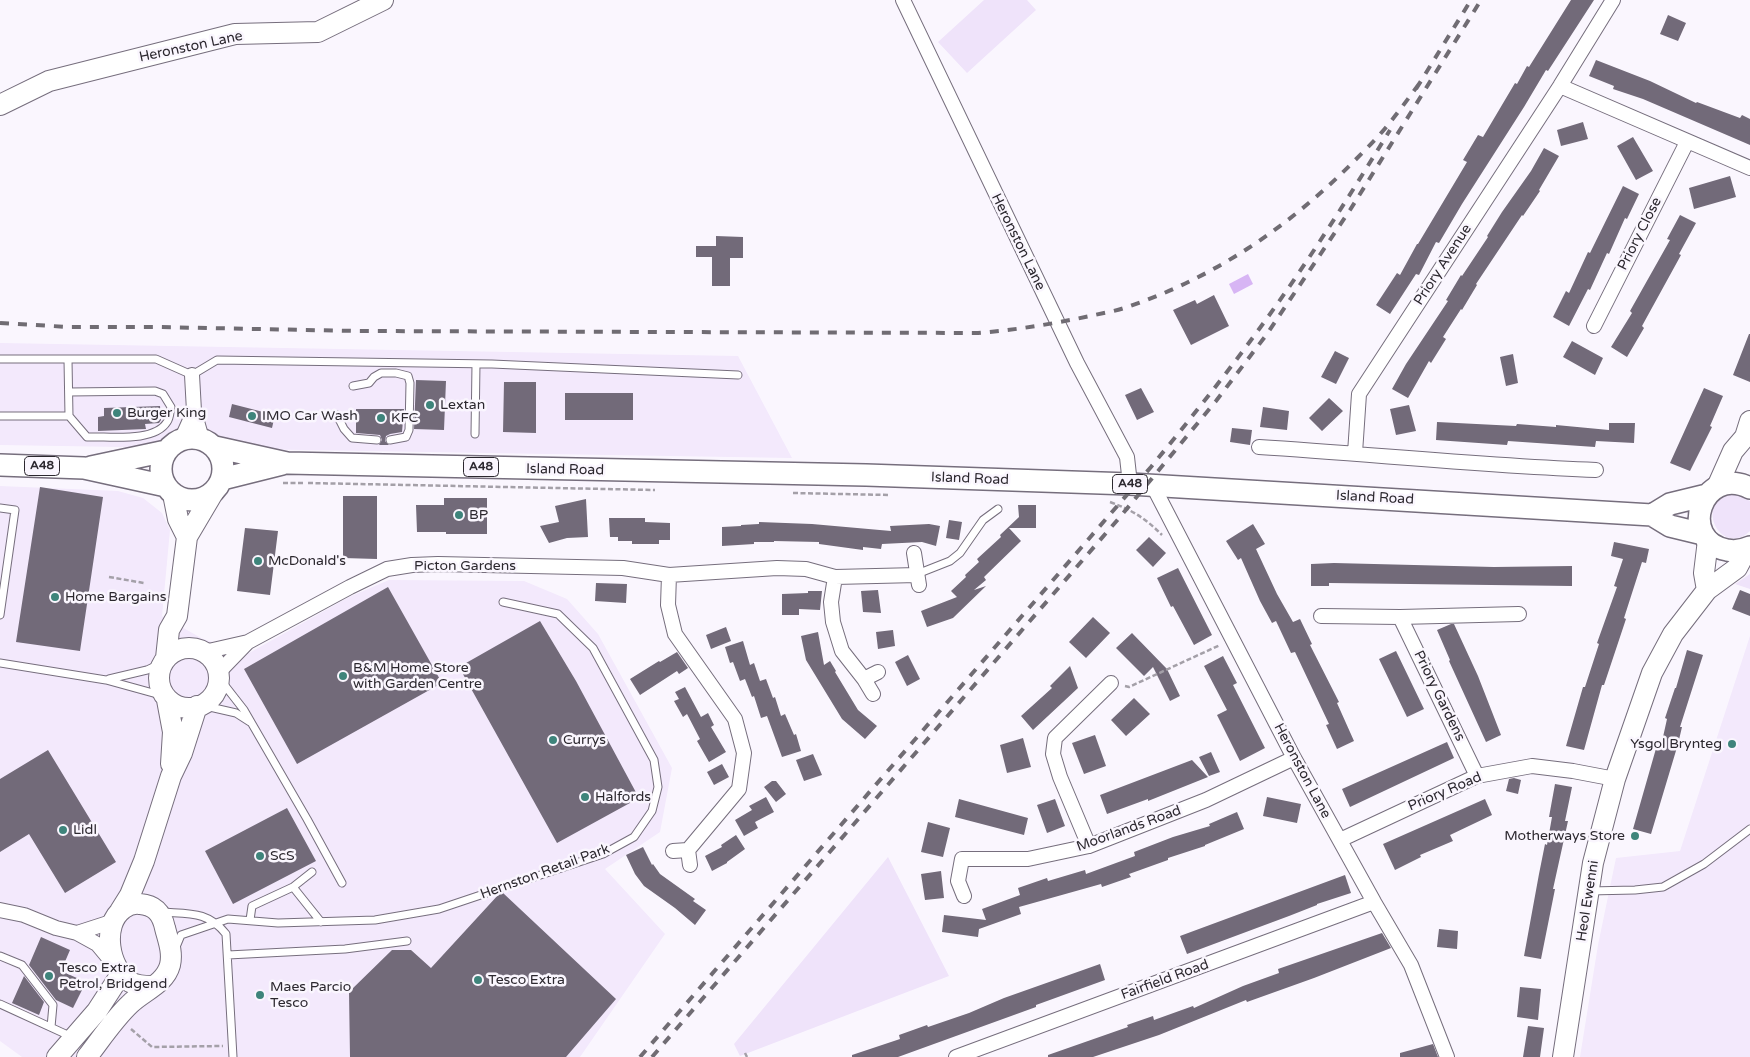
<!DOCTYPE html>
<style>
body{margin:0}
canvas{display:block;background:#faf6fe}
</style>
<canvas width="1750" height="1057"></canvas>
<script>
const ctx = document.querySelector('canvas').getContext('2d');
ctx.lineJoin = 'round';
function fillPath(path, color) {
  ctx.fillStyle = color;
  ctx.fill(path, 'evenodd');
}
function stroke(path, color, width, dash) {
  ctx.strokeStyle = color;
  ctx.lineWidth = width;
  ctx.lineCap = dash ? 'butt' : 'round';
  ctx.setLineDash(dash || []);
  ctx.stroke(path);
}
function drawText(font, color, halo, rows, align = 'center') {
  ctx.font = font + ' "Varela Round",sans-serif';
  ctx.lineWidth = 5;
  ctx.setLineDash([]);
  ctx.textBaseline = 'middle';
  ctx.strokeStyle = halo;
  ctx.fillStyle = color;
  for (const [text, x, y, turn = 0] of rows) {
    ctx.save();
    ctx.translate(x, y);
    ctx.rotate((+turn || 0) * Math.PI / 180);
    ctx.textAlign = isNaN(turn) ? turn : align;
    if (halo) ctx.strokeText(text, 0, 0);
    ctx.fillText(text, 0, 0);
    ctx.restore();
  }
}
const built = new Path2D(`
 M0,343L738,356L792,458L0,445Z
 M0,486L118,491L143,498L162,513L170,530L162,616L203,639L249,653L349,597L389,580L524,581L567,599L598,634L672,768L660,832L605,869L665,934L580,1057H22L0,1041Z
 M1750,636V1057H1580L1598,945L1616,858L1680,851Z`);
const green = new Path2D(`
 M984,0H1027L1036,10L967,73L938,42Z
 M1737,494L1750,501V531C1720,560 1690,496 1737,494Z
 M1750,574V589L1735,584Z
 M888,857L949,976L740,1056L734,1044Z`);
const water = new Path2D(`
 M1248,274L1253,284L1234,294L1229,284Z`);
const building = new Path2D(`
 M1571,0H1594L1548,71L1546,70L1524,107L1462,204L1439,243L1436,242L1419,275L1416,274L1390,314L1376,305L1397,273L1400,275L1417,244H1418L1467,162L1463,160L1478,135L1483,137L1515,83L1517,84L1527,66L1529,67Z
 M1668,15L1686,23L1678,41L1660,34Z
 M1596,60L1650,81L1696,103L1697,102L1740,118L1742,115L1750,119V145L1643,99L1613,89L1614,86L1589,76Z
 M1583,122L1588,139L1561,146L1557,130Z
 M1633,137L1653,171L1636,180L1617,146Z
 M1544,148L1559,156L1539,190L1540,191L1523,216L1522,215L1476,284L1477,285L1462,310L1461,309L1443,337L1446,339L1431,363L1429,361L1408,398L1392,389L1406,364L1448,301L1446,300L1461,275L1462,276L1488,237L1487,236L1502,212L1531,171Z
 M1730,176L1736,197L1694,209L1689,188Z
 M1623,186L1639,194L1627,219L1625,218L1609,254L1607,253L1590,290L1588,289L1569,326L1553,317L1566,291L1569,293L1588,252L1590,253Z
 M1680,215L1696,223L1679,254L1681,255L1642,326L1644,328L1627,357L1611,347L1632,313L1630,311L1670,240L1667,239Z
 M716,236L743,237V258H730V286H712V257H696V246H716Z
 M1214,295L1229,326L1191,345L1173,310L1195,300L1197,304Z
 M1749,334H1750V382L1733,375Z
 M1572,341L1603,358L1595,375L1563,357Z
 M1335,351L1349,358L1336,384L1321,377Z
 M1513,354L1518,383L1506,386L1500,357Z
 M416,380L446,381L444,430L414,429Z
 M504,382H536V433L503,432Z
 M1141,388L1154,412L1137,420L1125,395Z
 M1704,388L1723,396L1710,426L1712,427L1690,471L1670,463Z
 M565,393H633V420H565Z
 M1329,398L1343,411L1322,431L1309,418Z
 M232,404L275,415L272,428L229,417Z
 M1409,405L1416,431L1396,435L1390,409Z
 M160,406L161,420L159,423L145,424L146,429L98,431V417L104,416V408Z
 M1263,407L1289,411L1287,430L1260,427Z
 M356,409H404L402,432L390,434L386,436L385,441L389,445H379L382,440L380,435L356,433Z
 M1437,422L1516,426L1517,424L1556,427V425L1609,430V423H1635L1634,443L1596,441L1595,447L1508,441L1507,445L1436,440Z
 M1232,428L1252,430L1250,445L1230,442Z
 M40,487L103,497L80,651L16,642Z
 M343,496H377V559L343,558Z
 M444,498H487V534H446V532H417L416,505H444Z
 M586,499L588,537L567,538L549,543L540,526L559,522L555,506Z
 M1018,505H1036V528H1009L1021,541L984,577L986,580L974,590L986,586L953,618L927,627L921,611L957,597L951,591L966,577L965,575L979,562L977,559L1001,537L1000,535L1019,517Z
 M609,518H645V522L670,523V540H659V544H632V541H618V537H610Z
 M949,520L962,522L959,540L946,538Z
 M759,522L812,524L891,531L890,526L929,524L940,526L936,546L922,542L882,544L881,549L863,547V550L819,544V542L774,541V542H754V544L722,546V527L741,526V525L759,524Z
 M1253,524L1265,544L1256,549L1277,594L1293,622L1300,619L1312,644L1310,645L1339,702L1337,703L1354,741L1337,749L1326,725L1329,724L1295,652L1291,653L1276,621L1272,623L1260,601L1241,558L1238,560L1226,541Z
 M245,528L278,531L270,595L237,591Z
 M1149,537L1166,553L1153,567L1136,550Z
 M1614,542L1649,549L1646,563L1642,562L1624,618L1626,619L1604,685H1602L1584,750L1566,746L1583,687H1585L1599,644L1597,643L1617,587L1614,586L1623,559L1611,556Z
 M1334,563L1494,567L1572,566V586L1329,583V586H1311V564Z
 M1178,568L1212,635L1194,645L1173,606L1171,607L1157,578Z
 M596,583L627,584L626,603L595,601Z
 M388,587L442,683L297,764L244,669Z
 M878,590L881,613L863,612L861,591Z
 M1740,590L1750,594V616L1732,609Z
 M808,591H822L820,610L799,609V615H782V594L808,593Z
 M1093,617L1110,633L1086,658L1069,642Z
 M540,621L576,681L639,798L557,843L459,667Z
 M1451,624H1454L1478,676L1501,735L1486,742L1449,661L1450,660L1437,630Z
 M726,627L731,641L711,649L706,635Z
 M893,630L895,646L878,649L876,632Z
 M818,632L824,665L830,661L836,671L835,672L858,710L877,726L865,739L842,719L806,660L801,636Z
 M1132,633L1167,669L1180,696L1170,701L1153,667L1144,676L1116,648Z
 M743,641L750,665L754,663L760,681L766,679L773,698L775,697L781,716L785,714L794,735L796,734L801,751L782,757L767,716L761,718L754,696L752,697L745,679L740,681L733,662L730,663L725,647Z
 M1687,650L1703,655L1680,727H1682L1678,744L1651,834L1633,829L1657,745L1661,746L1667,719L1665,718L1675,688H1676Z
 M1396,651L1424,709L1407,717L1379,659Z
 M677,652L688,668L679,674L677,671L640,695L630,679L659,661L660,662Z
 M908,655L920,679L907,686L895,662Z
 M1223,656L1237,683L1233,685L1265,748L1240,761L1217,715L1227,710L1204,666Z
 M1070,666L1078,688L1033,730L1021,716L1052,688L1050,686Z
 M685,687L701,717L708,713L714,725L711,727L726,752L709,762L697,741L700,739L687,714L683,717L674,701L679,699L675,692Z
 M1134,698L1150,714L1126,736L1111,720Z
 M1095,735L1106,766L1084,774L1072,743Z
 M1023,738L1031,767L1007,773L1000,745Z
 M1447,742L1454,758L1350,807L1342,789Z
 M48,750L116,862L65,893L29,834L0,852V779Z
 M1211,752L1220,772L1209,776L1199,757Z
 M813,754L822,775L804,781L796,760Z
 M1192,760L1208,777L1148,801V799L1107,814L1100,795Z
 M722,764L729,777L714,785L707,772Z
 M1514,778L1521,780L1518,794L1506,791L1509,779Z
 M772,781H776L786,794L776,802L764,787Z
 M1555,784L1572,787L1565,821H1568L1553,889H1555L1541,959L1524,956L1539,874L1545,844L1547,845L1552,817H1549Z
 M766,797L774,812L755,822L758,828L744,836L735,820L752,810L749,806Z
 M1267,797L1301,804L1297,823L1263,816Z
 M959,799L1028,818L1024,835L955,817Z
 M1055,799L1065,826L1047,833L1037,805Z
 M1485,799L1492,815L1450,835L1453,841L1420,855L1421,857L1395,870L1383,844Z
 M287,808L316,861L233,904L205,851Z
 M1237,812L1244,829L1205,845V846L1168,858V860L1129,874L1131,877L1102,887L1101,884L1019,907L1021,914L979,929L978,937L942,932L944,915L986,920L982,909L1020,895L1018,888L1047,878L1048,881L1085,870L1086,874L1135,856L1134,852L1173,837L1210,826L1209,824Z
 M928,822L950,828L943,857L921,852Z
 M736,835L745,849L727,862V863L712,871L705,856L722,847L721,845Z
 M643,847L652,865L653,864L660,874L695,899L693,901L706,910L695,925L675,908L644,886L635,874L626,855Z
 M941,871L944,898L925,900L921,874Z
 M1345,875L1351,893L1317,904V905L1289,916L1187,954L1180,936Z
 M503,893L616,999L566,1057H350L349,992L392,950H411L431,968L499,894Z
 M1439,929L1458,931L1457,949L1437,947Z
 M1382,933L1391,948L1314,978L1247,1002L1246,1000L1159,1035L1093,1057H1048V1055L1128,1027L1127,1025L1153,1016L1154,1020L1193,1006L1194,1008L1243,986L1279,973L1278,969Z
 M41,937L70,950L61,971L86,982L73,1008L56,1000L29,965Z
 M1100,964L1105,980L1036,1005V1007L898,1057H852V1055L900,1039L899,1035L927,1025L928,1027L969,1013L1004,998Z
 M24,976L44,1002L39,1015L12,1003Z
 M1520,987L1541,989L1538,1020L1517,1017Z
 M1528,1026L1544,1028L1540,1057H1523Z
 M1433,1044L1438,1057H1400V1053Z`);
const path = new Path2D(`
 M283,483H303
 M308,483L655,490
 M793,493L890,495
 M1110,502C1132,510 1145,518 1162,535
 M109,577L144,583
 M1125,686L1129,687L1220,645
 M131,1029L152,1047L223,1046
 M745,1053L747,1057`);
const lane = new Path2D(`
 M0,359H156L192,375L217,360L492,364L738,375
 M353,386L369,383L374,377L381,373H396L408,376L410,383L409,430L406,437L390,440
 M337,415L344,429L352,438L377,440
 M0,416H69L68,360
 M69,416L87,437C109,436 154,443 167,422C170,418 170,411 171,407L163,394L155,391L69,392
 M475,434L476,364
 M0,508L15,510L0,615
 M917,574L950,561L960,553L983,520L998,509
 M0,663L106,680L164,696
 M219,678L244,710L307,819L342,883
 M109,679L147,670L162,663
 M201,705L236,713L250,722
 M293,887L321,922
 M1589,891L1635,890L1663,887L1704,864L1750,829
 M162,912C189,914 208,911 226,934L233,1057
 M250,920L252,906L293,887L312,872
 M176,947L181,935L228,919L278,923L375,920L439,909L603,854L634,837L652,811L658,787L654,760L593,648L558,614L503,602
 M228,955L345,949L407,941
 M0,956L22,965L53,1005L51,1027
 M0,1004L72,1037`);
const street = new Path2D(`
 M903,0L1077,363L1127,457L1130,484
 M1560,86L1750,168
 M1594,326L1687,142
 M192,375L194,411L202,439
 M181,440L194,411
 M1259,447C1371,454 1484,466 1596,470
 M1355,453L1359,394L1560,86L1613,0
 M1153,486L1294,758L1374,902L1411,965L1447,1057
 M914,553L919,585
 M669,575L668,605L675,634L735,719L744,753L739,789L688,850L690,865
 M835,577L831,602L833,622L842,651L864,679L873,694
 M1321,616L1400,617L1519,614
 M1400,617L1477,776
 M204,652L248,642L350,587L387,569L412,565L438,564L623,568L669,575L777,568L806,569L835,577L917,575
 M218,673L247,643
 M864,679L878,672
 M1340,840L1477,776L1532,766L1573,771L1615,779
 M1089,846L1060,777L1053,754L1055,738L1111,683
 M673,851L688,850
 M964,896L958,881L962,859H1028L1089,846L1206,800L1294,758
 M0,910L24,915L56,928L77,933L97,944L112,962
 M77,933L111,922
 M956,1057L1374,902`);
const secondary = new Path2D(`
 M0,105L49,81L235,34L318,32L383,0
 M1717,487L1733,451L1745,437L1750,421
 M173,494L178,519L187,537
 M1707,590L1704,573L1708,540
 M159 678a30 30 0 1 1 60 0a30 30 0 1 1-60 0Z
 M166,658L169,630L177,616L187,537L213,493
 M167,700L173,732L171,764
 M120,911L130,895L144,861L171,776L182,753L197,706
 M57,1057L97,1011L121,974
 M87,1057C101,1039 114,1019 130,1004C143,991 165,984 170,965C173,952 168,940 165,928C162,914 155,905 140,904C133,903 128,905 123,909C101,925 109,969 130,982C137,986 145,986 152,986
 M1563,1057L1593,863L1615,779L1652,673L1673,634L1707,590L1737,568L1747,549`);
const primary = new Path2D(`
 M161 469a31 31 0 1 1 62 0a31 31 0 1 1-62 0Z
 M215,447L287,463L866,475L1130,484L1652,515L1670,526L1703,534
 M0,465L84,468L166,486
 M91,467L166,451
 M222,479L282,464
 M1750,488C1701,464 1677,541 1727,550C1735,552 1743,550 1750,547
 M1652,515L1670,504L1707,495`);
const rail = new Path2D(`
 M1416,89L1471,0
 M0,323L69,327H157L358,331L978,333C1016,330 1052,324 1090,316C1103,313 1117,311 1130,306C1221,275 1298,220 1364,151C1385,131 1402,107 1419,84
 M640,1057L1151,467C1186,424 1221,381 1254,336C1303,270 1347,200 1390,130
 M652,1057L1120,517L1216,401L1267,334L1350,210L1481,0`);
const markers = [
 [430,405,5,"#3e847b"],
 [117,413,5,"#3e847b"],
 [252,416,5,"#3e847b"],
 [381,418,5,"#3e847b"],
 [459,515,5,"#3e847b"],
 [258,561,5,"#3e847b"],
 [55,597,5,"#3e847b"],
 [343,676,5,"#3e847b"],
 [553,740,5,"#3e847b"],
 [1732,744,5,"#3e847b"],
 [585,797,5,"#3e847b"],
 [63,830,5,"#3e847b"],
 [1635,836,5,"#3e847b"],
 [260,856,5,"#3e847b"],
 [49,976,5,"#3e847b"],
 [478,980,5,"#3e847b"],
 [260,995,5,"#3e847b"]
];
const shields = [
 [42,466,35],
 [481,467,35],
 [1130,484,35]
];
const shieldNames = [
 ["A48",42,466],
 ["A48",481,467],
 ["A48",1130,484]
];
const streetNames = [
 ["Heronston Lane",191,47,-12],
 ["Priory Close",1640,234,-63],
 ["Heronston Lane",1018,242,64],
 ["Priory Avenue",1443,265,-57],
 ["Island Road",565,470,1],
 ["Island Road",970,479,2],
 ["Island Road",1375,498,3],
 ["Picton Gardens",465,566],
 ["Priory Gardens",1439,696,64],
 ["Heronston Lane",1302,771,62],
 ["Priory Road",1445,792,-23],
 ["Moorlands Road",1129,829,-20],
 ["Hernston Retail Park",545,872,-20],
 ["Heol Ewenni",1588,901,-81],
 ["Fairfield Road",1165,980,-20]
];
const poiNames = [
 ["Lextan",440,405],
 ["Burger King",127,413],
 ["IMO Car Wash",262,416],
 ["KFC",391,418],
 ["BP",469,515],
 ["McDonald's",268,561],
 ["Home Bargains",65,597],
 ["B&M Home Store",353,668],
 ["with Garden Centre",353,684],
 ["Currys",563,740],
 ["Ysgol Brynteg",1722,744,"right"],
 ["Halfords",595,797],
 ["Lidl",73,830],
 ["Motherways Store",1625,836,"right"],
 ["ScS",270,856],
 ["Tesco Extra",59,968],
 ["Petrol, Bridgend",59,984],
 ["Tesco Extra",488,980],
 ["Maes Parcio",270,987],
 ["Tesco",270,1003]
];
fillPath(built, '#f3e9fc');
fillPath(green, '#efe3fa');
fillPath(water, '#d7b5f4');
fillPath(building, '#726a79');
stroke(lane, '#766e7d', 9);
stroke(street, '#766e7d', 16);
stroke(secondary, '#766e7d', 22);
stroke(primary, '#766e7d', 24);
stroke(path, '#a4a0a8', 2.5, [5, 2.5]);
stroke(lane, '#fff', 7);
stroke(street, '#fff', 14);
stroke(secondary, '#fff', 20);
stroke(primary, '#fff', 21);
stroke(rail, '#706c73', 4, [9, 9]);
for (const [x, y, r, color] of markers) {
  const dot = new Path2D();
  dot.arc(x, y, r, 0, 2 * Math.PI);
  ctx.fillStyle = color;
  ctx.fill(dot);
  stroke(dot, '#faf6fe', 2);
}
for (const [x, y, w] of shields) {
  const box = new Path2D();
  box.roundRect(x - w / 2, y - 9.5, w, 19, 4);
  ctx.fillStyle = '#faf6fe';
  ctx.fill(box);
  stroke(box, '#2c282f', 1);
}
drawText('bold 12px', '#2c282f', null, shieldNames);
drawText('14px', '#2c282f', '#faf6fe', streetNames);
drawText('14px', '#2c282f', '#faf6fe', poiNames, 'left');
</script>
